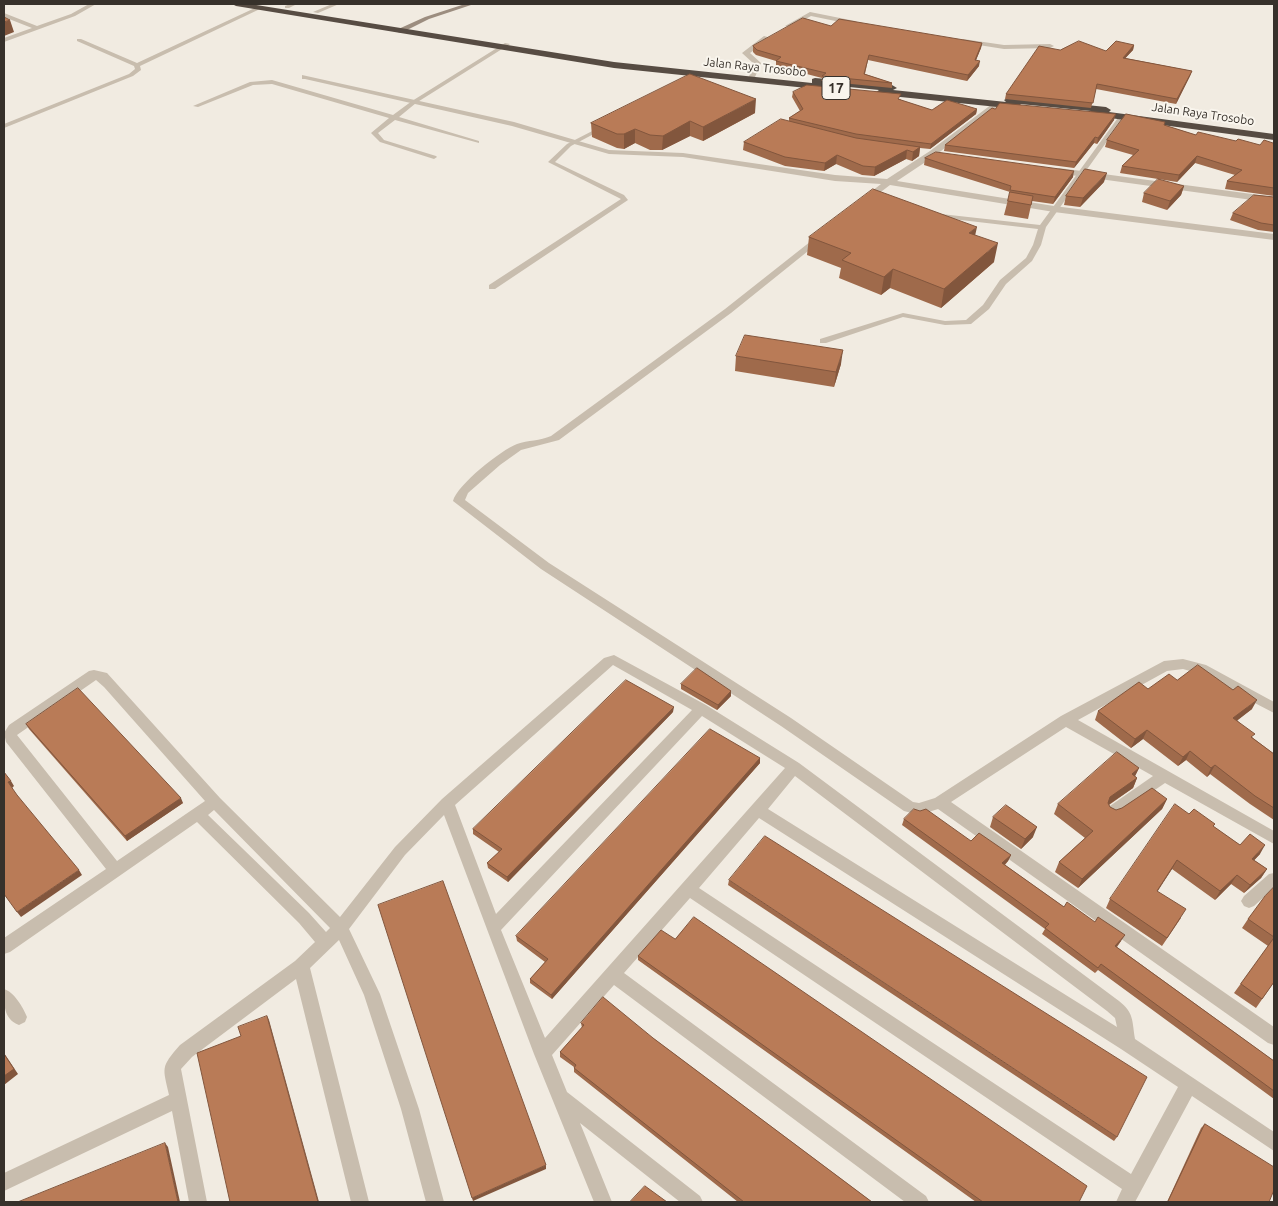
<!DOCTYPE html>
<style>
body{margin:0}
#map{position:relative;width:1278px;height:1206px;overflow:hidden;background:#f1ebe1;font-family:Ubuntu,sans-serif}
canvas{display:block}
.frame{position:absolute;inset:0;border:5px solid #37312b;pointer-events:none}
</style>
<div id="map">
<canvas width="1278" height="1206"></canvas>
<div class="frame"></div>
</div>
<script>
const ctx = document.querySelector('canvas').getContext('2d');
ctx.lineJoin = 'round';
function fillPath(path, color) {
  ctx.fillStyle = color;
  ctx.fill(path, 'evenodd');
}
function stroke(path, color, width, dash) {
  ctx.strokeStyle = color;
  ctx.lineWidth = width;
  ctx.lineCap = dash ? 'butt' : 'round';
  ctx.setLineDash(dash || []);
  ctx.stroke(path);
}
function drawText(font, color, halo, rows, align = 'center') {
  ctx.font = font + ' Ubuntu,sans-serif';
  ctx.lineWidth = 4;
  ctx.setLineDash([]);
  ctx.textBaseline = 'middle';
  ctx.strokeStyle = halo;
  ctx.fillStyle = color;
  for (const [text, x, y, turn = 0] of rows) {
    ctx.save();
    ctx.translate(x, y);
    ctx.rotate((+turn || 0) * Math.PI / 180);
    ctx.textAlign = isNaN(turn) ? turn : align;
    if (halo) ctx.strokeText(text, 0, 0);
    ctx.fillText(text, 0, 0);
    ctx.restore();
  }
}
const lane = new Path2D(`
 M89,4H96L75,16L4,42V38L32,28L4,17V13L37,26L71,14Z
 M290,4H297L289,8H285V6Z
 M332,4H339L318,13L313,12Z
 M257,7L262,8L140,66L141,70L133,76L4,128V124L129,74L135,69L134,66L77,41V39H81L137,63Z
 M505,43L510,44L416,103L399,117L479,141V143L395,120L378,133L384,140L436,156L437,157L434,159L380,142L371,133L389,118L272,84L253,85L198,107L193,106L250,82L272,80L393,115L412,101Z
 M1122,114L1125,116L1046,227L1041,245L1032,261L1006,284L989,309L971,324L945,325L903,317L826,343H820V339L903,313L945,321L966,320L983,305L1000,280L1026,258L1033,245L1038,229L935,217L931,215L932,213L1040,225L1120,115Z
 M602,126L607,127L571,146L555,162L624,195L628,200L495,289H489V285L621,199L548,162L567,144Z`);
const street = new Path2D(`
 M810,12L855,21L859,23L855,25L811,16L791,27L785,26Z
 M764,36L771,38L750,53L761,63L755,77H749L753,63L742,53Z
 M963,39L1004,45L1050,44L1054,46L1050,48L1004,49L966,43L962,41Z
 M302,75L514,122L609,150L683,153L835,175L887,179L930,151L996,101L1000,103L999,105L936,155L897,181L1054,206L1274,234V240L1054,212L890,185L865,204L862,203V199L881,184L835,181L683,157L609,154L512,126L305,79H302Z
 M1059,168L1274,197V203L1056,173L1055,171Z
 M820,234L823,235V239L731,313L559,440L521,450L500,465L468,493L465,500L549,563L791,718L913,802L919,803L935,798L1061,716L1164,661L1183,659L1206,665L1274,702V713L1197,673L1183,669L1167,671L1078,720L1274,831V844L1165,783L1117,816L1112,818L1107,816L1105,812L1107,808L1153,776L1066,727L951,802L1274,1027V1045L1268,1043L938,809L919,815L904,811L781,726L541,569L453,501C457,485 501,450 517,444C528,440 540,441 551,436L725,309Z
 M614,655L706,705L799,763L1119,1001C1134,1013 1132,1020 1135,1039L1274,1132V1151L1192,1096L1135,1202H1116L1122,1189L690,898L624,973L926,1196L929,1202H905L614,985L552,1055L567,1092L700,1196L703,1202H680L580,1123L612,1202H594L534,1054L444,815L405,855L349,929L380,994L419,1109L444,1202H426L401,1109L364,995L339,940L310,968L369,1202H351L296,979L192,1057L181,1069L207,1202H189L172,1111L4,1191V1173L169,1095C163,1067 160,1068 180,1045L295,961L315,942L299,923L197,822L10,952L4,954V938L106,869L6,742L4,733L9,725L89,671L94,670L107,673L220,798L340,917L395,847L442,799L604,658ZM613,665L692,710L496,914L455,805ZM96,680L104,687L205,801L117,861L17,735ZM702,716L785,768L545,1038L501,930ZM795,776L1107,1011L1115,1018L1117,1027L768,809ZM214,810L330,928L326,932L309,913L208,815ZM759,818L1121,1049L1178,1087L1131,1174L699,888Z
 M1274,873V888L1254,906L1249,908L1244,906L1241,901L1244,896L1269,874Z
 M4,989C14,992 23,1007 27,1017L25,1022L19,1025C3,1019 4,1003 4,989Z`);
const secondary = new Path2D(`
 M465,4H474L429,19L401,33L394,31L425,17Z`);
const highway = new Path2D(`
 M232,4H250L614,62L812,83V79L815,78L892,85L897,88L893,90L1006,102L1004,100L1009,97L1106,107L1111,110L1109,112L1274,134V140L1095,116L1092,115L1091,111L1020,104L1022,106L1017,109L881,95L876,92L879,90L829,85L831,87L826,90L614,68L236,6Z`);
const wall = new Path2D(`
 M831,26L982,43L981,48L976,60L979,66L967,81L868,60L865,74L892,83V88L821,81L822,78L776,66V61L756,55L753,52V46Z
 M1134,45L1133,50L1125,58L1192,71L1190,76L1176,104L1096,89L1091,108L1005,99L1006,94L1060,50L1106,51Z
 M793,92L901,99L900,100L932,110L977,109L976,114L930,149L920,148L919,156L912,161L906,159L874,176L862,175L836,164L824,171L785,166L743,150L744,142L789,121V118L800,111L792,97Z
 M995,109L1114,120L1097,144L1094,143L1074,168L944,151L945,145Z
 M755,113L703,141L690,136L662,150H650L635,143L624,149L617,148L592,137L591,123Z
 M1164,125L1196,135L1260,145L1273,143L1274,142V196L1225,189L1227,181L1235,175L1195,163L1177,182L1120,173L1122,166L1133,155L1105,147L1107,140Z
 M925,158L1073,177L1053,204L1032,201L1028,219L1004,215L1010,192L924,165Z
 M1104,182L1080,207L1064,205L1066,196Z
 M1184,186L1181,195L1167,210L1142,202L1144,193Z
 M1274,197V232L1258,230L1230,220L1233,213Z
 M975,235L994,262L941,308L890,288L881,295L839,278L841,268L807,255L809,237Z
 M736,356L841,364L834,387L735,371Z
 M1177,680L1252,709L1237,720L1253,738L1274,754V820L1250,804L1210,774L1207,777L1186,760L1178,766L1143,739L1131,748L1095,720L1098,711L1148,689Z
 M681,684L731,691V696L717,710L681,689Z
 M673,712L508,882L488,868L487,863L499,852L473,834V829Z
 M26,724L183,803L127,841L29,729Z
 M760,758V763L552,999L530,983V979L545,962L517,941L516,936Z
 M1139,768L1135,776L1137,778L1133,788L1109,805L1110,807L1116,810L1167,799L1162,809L1078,888L1055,872L1059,862L1085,838L1054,814L1058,804Z
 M1189,814L1214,827L1240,845L1260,854L1254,860L1267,869L1261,878L1244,893L1231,884L1215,900L1172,869L1157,891L1181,918L1162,946L1106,908L1110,899Z
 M993,817L1033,837L1021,849L990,827Z
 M904,819L971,841L1011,855L1008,861L1005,865L1064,907L1121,941L1117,947L1274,1061V1099L1098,970L1095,973L1042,934L1045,929L902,825Z
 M729,880L1117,1137L1114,1141L728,885Z
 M1274,887V982L1256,1008L1234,993L1268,946L1242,928L1248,919Z
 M675,939L1079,1202H976L638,960V956Z
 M581,1023L653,1038L872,1202H738L574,1072V1067L560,1057V1052L582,1028Z
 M1205,1124L1269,1202H1167L1201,1128Z`);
const shadedWall = new Path2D(`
 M10,20L14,32L4,36V22Z
 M982,43L981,48L974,65L975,60Z
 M1134,45L1133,50L1121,63L1123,58Z
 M980,61L979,66L967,81L968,75Z
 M1192,71L1190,76L1176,104L1177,99Z
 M756,99L755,113L703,141V127Z
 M977,109L976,114L930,149L931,144Z
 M1116,114L1114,120L1097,144L1098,138Z
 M690,121V136L662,150L663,136Z
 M635,129V143L624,149V134Z
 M1095,137L1094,143L1074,168L1076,162Z
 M920,147L919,156L912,161L913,152Z
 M907,150L906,159L874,176L875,167Z
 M837,155L836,164L824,171L825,163Z
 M1197,156L1195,163L1177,182L1179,175Z
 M1074,171L1073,177L1053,204L1055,197Z
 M1107,173L1104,182L1080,207L1083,198Z
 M1184,186L1181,195L1167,210L1170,201Z
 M977,227L973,245L969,233Z
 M998,243L994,262L941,308L944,289Z
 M893,269L890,288L881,295L884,277Z
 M843,350L841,364L834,387L836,372Z
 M731,691V696L717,710L718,705Z
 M1257,700L1252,709L1229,727L1233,718Z
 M674,707L673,712L508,882L507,877Z
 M1147,730L1143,739L1131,748L1135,739Z
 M1190,751L1186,760L1178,766L1183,757Z
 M760,758V763L552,999L551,995Z
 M1215,765L1210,774L1207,777L1211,768Z
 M1139,768L1134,778L1132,774Z
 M1137,778L1133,788L1105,807L1110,797Z
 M11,781L14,786L12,788L8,782Z
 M181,798L183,803L127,841L125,836Z
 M1167,799L1162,809L1078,888L1082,879Z
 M1037,827L1033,837L1021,849L1025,839Z
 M1265,845L1260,854L1247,868L1252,859Z
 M1011,855L1008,861L1000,869L1002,863Z
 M1177,860L1172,869L1152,900L1157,891Z
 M1267,869L1261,878L1244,893L1250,885Z
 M79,870L82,875L21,917L17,912Z
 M1237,875L1231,884L1215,900L1220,891Z
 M1125,935L1121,941L1112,952L1115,946Z
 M267,1016L269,1020L319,1202H318Z
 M4,1053L18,1074L4,1085Z
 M165,1143L168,1147L180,1202H178Z
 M546,1165V1169L473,1201L472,1198Z`);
const building = new Path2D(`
 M4,17L10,20L4,22Z
 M803,18L831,26L839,19L982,43L975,60L980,61L968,75L869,55L864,74L892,83L822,76L826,73L776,61L781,57L757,50L753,46Z
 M1079,41L1106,51L1116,41L1134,45L1123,58L1192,71L1177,99L1097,84L1093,103L1006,94L1039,46L1060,50Z
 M690,74L756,99L703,127L690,121L663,136L650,135L635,129L624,134H617L591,123Z
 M807,85L901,94L898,99L932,110L947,100L977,109L931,144L856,134L789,118L803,109L793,92Z
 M1000,103L1116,114L1098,138L1095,137L1076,162L945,145L992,108L995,109Z
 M1126,114L1165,122L1164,125L1196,135L1198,132L1236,141L1238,139L1260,145L1264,140L1273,143L1274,142V188L1227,181L1242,170L1197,156L1179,175L1122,166L1139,150L1107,140Z
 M781,119L856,138L920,147L913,152L907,150L875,167L863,166L837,155L825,163L785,157L744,142Z
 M936,152L1074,171L1055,197L1010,190L1011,186L925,158Z
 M1085,169L1107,173L1083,198L1066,196Z
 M1158,179L1184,186L1170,201L1144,193Z
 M873,189L977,227L969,233L998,243L944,289L893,269L884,277L842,260L851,253L809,237Z
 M1010,192L1033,196L1031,205L1008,201Z
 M1254,195L1274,197V225L1261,223L1233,213Z
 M745,335L843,350L836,372L736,356Z
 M1198,665L1233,690L1238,686L1257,700L1233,718L1255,734L1251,737L1274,754V808L1255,796L1215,765L1211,768L1190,751L1183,757L1147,730L1135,739L1098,711L1139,682L1148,689L1169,674L1177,680Z
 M697,668L731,691L718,705L681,684Z
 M626,680L674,707L507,877L487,863L502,849L473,829Z
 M78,688L181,798L125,836L26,724Z
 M710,729L760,758L551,995L530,979L548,959L516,936Z
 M1117,752L1139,768L1132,774L1137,778L1110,797L1108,803L1110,807L1116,810L1122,808L1152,788L1167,799L1082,879L1059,862L1093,831L1058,804Z
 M4,772L11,781L8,782L17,795L79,870L17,912L4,894Z
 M1175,804L1189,814L1194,809L1215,824L1213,826L1240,845L1250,834L1265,845L1252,859L1267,869L1250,885L1237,875L1220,891L1177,860L1157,891L1186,909L1167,938L1110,899Z
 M1006,805L1037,827L1025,839L993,817Z
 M914,809L920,811L926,809L971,841L979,833L1011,855L1002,863L1064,907L1067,902L1095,922L1098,917L1125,935L1115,946L1274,1061V1091L1101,964L1098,968L1045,928L1049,924L904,819Z
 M765,836L1147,1077L1117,1137L729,880Z
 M443,881L546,1165L472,1198L378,905Z
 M1274,887V937L1248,919L1265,896Z
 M694,917L1087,1186L1079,1202H983L638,956L661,930L675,939Z
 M1274,938V982L1262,999L1241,984Z
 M603,997L653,1038L872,1202H744L574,1068L576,1065L560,1052L584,1025L581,1023Z
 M267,1016L318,1202H230L197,1053L241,1036L238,1027Z
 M4,1054L14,1069L4,1076Z
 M1205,1124L1274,1167V1190L1269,1202H1168Z
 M165,1143L178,1202H18Z
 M645,1186L667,1202H630Z`);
const farStreetnames = [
 ["Jalan Raya Trosobo",755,67,6],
 ["Jalan Raya Trosobo",1203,114,8]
];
const shields = [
 [836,88,28]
];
const shieldNames = [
 ["17",836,88]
];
fillPath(lane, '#c8bdae');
fillPath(street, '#c8bdae');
fillPath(secondary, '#9c8d7f');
fillPath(highway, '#574c43');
fillPath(wall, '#9f6a4b');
fillPath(shadedWall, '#82563d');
fillPath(building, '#b97b57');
stroke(building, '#82563d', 1);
drawText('12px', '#37312b', '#f9f5ed', farStreetnames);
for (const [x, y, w] of shields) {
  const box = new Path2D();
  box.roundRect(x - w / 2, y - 11.5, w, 23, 4);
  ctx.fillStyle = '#f9f5ed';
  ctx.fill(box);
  stroke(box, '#37312b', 1);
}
drawText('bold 14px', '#37312b', null, shieldNames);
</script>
